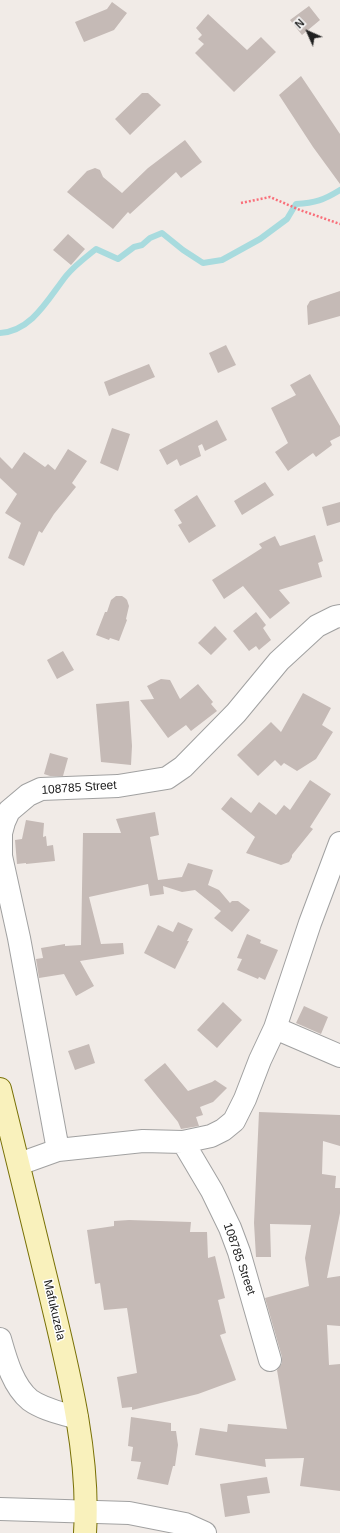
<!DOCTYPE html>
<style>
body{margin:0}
#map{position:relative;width:340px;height:1533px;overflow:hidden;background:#f1ebe7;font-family:Arial,sans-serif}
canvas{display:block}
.north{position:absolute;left:288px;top:12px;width:40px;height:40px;-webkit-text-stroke:3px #fff;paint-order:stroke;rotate:315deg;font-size:11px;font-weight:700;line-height:16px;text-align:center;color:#202020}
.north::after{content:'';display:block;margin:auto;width:14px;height:18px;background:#202020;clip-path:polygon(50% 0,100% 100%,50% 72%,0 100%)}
</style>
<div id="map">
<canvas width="340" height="1533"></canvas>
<div class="north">N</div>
</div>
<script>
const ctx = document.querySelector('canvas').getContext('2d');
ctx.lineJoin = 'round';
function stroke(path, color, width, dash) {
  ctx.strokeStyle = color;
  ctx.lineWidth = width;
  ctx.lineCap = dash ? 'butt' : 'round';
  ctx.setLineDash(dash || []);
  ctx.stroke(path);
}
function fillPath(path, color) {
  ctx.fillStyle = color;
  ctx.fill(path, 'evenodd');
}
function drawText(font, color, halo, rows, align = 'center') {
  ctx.font = font + ' Arial,sans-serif';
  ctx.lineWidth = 3;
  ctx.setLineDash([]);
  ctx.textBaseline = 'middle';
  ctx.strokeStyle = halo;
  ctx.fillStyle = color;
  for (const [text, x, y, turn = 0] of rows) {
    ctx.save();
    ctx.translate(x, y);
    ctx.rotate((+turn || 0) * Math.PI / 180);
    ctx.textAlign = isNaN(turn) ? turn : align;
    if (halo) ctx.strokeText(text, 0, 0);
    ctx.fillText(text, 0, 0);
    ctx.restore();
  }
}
const stream = new Path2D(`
 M0,333C32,331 48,299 66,276C74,266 86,257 96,249L118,259L134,247L142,245L150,238L162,233L183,250L203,263L222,260L260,239L287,219L296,204C315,203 324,200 340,190`);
const building = new Path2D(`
 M112,2L127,13L114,30L84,42L75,22L107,9Z
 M309,6L320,20L302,35L290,20Z
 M208,14L247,50L261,37L276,52L234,92L195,53L204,44L198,39L202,35L196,28Z
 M301,76L340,134V184L313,147L279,95Z
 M142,93H148L161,105L130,135L115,119Z
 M185,140L202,162L181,178L176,172L130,214L128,212L113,229L67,192L87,171L95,168L100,170L103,177L122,193L148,168Z
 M68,234L85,249L71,265L53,250Z
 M340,291V316L308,325L307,306L310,301Z
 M226,345L236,365L218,373L209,353Z
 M149,364L155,377L109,396L104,382Z
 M310,374L340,426V436L330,441L332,445L316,457L313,453L288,471L275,452L288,443L271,408L296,395L290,385Z
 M217,420L227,440L205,451L202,444L198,446L201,456L180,466L177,459L167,465L159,450Z
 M112,428L130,434L118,471L100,463Z
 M68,449L87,461L72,483L76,487L54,514L42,533L39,531L24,566L8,558L21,523L5,513L17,494L0,478V457L12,469L24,452L45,467L48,464L55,470Z
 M265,482L274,495L242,515L234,501Z
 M197,495L216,526L189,543L178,525L182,523L174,510Z
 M340,502V522L327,526L322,507Z
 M315,535L323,561L318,563L322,577L279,590L290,603L270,619L243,586L224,599L212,580L262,548L259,544L275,536L280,546Z
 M116,596H122L125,598L127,600L129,606L126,619L127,620L119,641L110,638L109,640L96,635L105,612H107L111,600Z
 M256,612L266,625L263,628L271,640L259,650L256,646L249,651L233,631Z
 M215,626L227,639L211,655L198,643Z
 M63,651L74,670L57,679L47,660Z
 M161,679L170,680L180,699L198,684L213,702L211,704L217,711L191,731L186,725L168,738L140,700L154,699L147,686Z
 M303,693L331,708L322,725L333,732L316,759L297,771L284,763L281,766L275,760L258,776L237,755L271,722L281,732Z
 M129,701L132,746L131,765L101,762L96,704Z
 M50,753L68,758L63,776H50L44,774Z
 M310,780L331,794L310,827L313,829L292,855V857L289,862L281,865L246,853L255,837L221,809L231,797L251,813L259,802L276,815L284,805L290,810Z
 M155,812L159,835L150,837L158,880L182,877L188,863L213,870L208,885L219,890L230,903L232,901H238L250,910L232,932L214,918L221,911L195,890L182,892L163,886L164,894L150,896L148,884L89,897L101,944L123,943L124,954L80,961L94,986L76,996L64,974L39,978L36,959L43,958L41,948L65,944V946L81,945L83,833H121L116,819Z
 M26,820L44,823L43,837L46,836L47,846L53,845L55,861L26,864V863L17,864L15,840L22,839Z
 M178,922L193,929L187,941H189L175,969L144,953L158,925L173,932Z
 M247,934L261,940L260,943L278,950L265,980L259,977L258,979L237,970L242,959L237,958Z
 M223,1002L242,1020L217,1048L197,1030Z
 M304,1006L328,1017L321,1034L296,1023Z
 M89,1044L95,1063L75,1070L68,1051Z
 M165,1063L188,1091L212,1082L215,1080L227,1088L213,1102L200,1107L203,1115L196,1117L199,1126L181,1129L178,1122L144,1080Z
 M259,1112L340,1115V1146L323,1141L322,1174L336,1176L335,1188H340V1213L327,1278L340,1276V1326L327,1325L329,1365L340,1364V1491L300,1486L304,1458L265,1459L266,1467L195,1455L200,1428L227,1432L228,1424L287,1429L277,1370L282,1363V1357L265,1298L309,1286L305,1258L311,1225L270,1224L271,1257H256L254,1223Z
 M129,1220L191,1222L190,1232H207L208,1258L215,1256L225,1298L218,1300L226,1333L220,1335L236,1380L198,1394L132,1410V1407L122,1408L117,1377L137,1373L127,1308L104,1310L100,1283L95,1284L87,1230L114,1226V1221Z
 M131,1417L171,1423V1431H176L178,1445L175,1466H173L168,1485L137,1479L141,1462L131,1461L133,1447L128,1446Z
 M267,1477L270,1493L247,1496L250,1513L225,1517L220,1484Z`);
const path = new Path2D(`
 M241,203L270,197L300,210L340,224`);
const minor = new Path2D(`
 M340,843L310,923L275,1028L340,1056
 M183,1142L212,1191L230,1228L239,1252L270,1360
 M58,1150L19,938L1,856V833L4,822L9,811L28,795L41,789L118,786L167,778L183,767L236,713L279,661L317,626L335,617L340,616
 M19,1164L58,1150L143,1141L183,1142L211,1136L223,1130L234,1121L245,1099L260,1060L275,1028
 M0,1339C6,1360 13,1386 30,1400C44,1410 62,1413 77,1418`);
const tertiary = new Path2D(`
 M0,1509L129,1513L185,1524L205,1533`);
const secondary = new Path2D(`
 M0,1089C17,1159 34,1228 51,1298C69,1373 90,1456 85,1533`);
const streetNames = [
 ["108785 Street",79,788,-4],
 ["108785 Street",239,1259,71],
 ["Mafukuzela",54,1310,77]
];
stroke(stream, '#a8dbde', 6);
fillPath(building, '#c5bab6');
stroke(minor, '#a1a1a1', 24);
stroke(tertiary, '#a1a1a1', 24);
stroke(secondary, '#787006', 24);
stroke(path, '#f96f7a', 2.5, [2, 2]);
stroke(minor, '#fff', 22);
stroke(tertiary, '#fff', 22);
stroke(secondary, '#f9f1bc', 22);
drawText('12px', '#202020', '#fff', streetNames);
</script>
